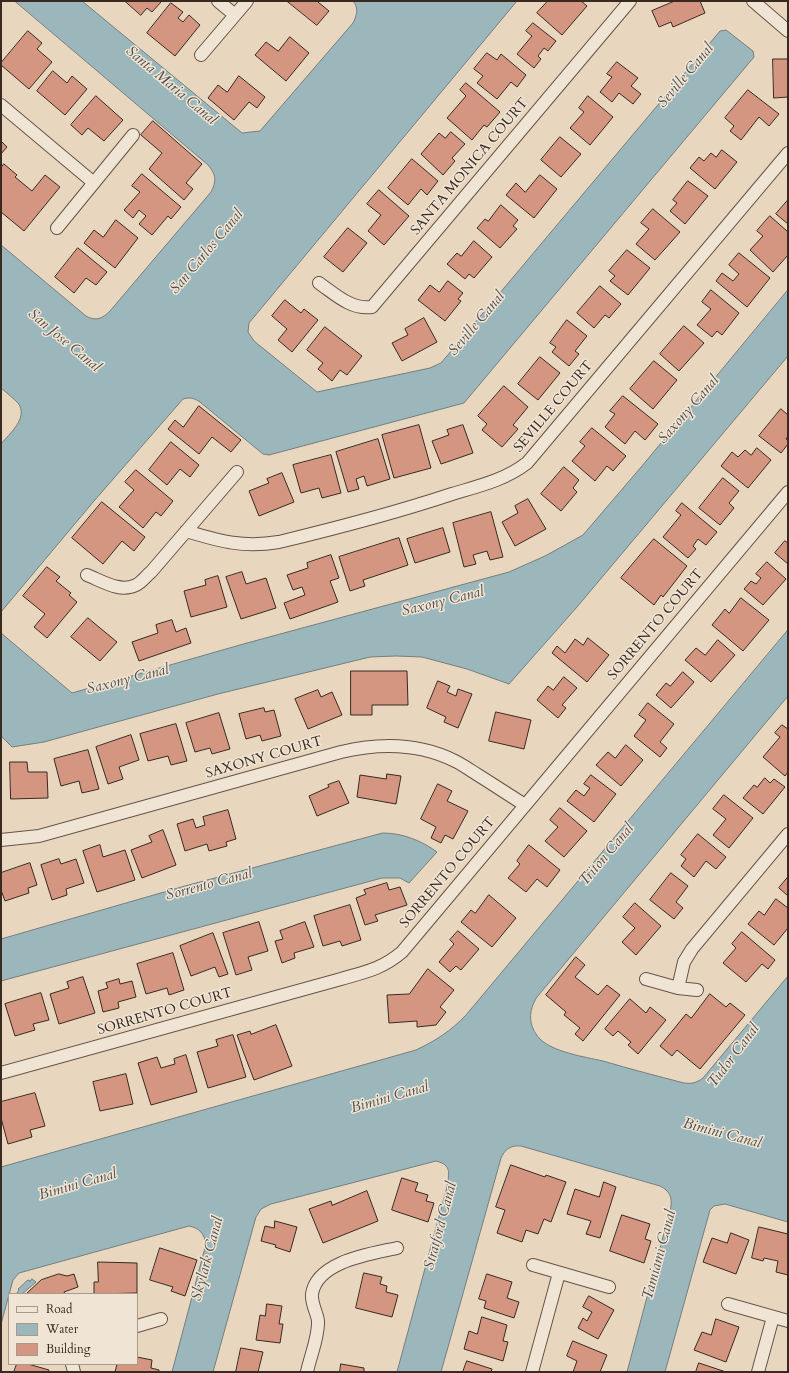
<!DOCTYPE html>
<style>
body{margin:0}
#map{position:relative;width:789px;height:1373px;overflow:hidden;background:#e8d7be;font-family:Cardo,serif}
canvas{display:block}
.frame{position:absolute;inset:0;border:2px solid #382921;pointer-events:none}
.legend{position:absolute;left:8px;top:1293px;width:130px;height:72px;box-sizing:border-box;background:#f0e5d5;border:1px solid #a69a8d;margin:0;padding:5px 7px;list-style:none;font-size:12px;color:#382921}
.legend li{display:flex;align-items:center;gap:8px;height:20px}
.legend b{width:20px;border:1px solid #a69a8d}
</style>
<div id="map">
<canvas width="789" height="1373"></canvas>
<div class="frame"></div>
<ul class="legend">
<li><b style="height:5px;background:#f0e5d5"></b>Road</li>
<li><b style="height:11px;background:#9bb7bc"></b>Water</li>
<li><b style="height:11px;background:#d59681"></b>Building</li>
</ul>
</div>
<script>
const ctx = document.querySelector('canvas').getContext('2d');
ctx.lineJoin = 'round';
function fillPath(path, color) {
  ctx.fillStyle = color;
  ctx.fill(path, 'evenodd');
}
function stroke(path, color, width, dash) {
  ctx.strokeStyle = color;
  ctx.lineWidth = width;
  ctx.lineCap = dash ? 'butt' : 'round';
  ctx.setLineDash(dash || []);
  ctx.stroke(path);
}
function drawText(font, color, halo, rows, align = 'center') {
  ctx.font = font + ' Cardo,serif';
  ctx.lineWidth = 3;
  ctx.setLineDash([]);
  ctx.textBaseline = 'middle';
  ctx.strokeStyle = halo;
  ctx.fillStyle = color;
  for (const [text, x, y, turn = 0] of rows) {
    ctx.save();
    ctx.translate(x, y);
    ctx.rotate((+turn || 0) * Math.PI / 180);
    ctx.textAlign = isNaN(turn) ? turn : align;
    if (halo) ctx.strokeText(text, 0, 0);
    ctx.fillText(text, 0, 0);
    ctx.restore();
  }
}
const water = new Path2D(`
 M15,1H82L242,133L260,131L353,23C357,15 359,8 353,1H517L249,323L248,332L254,341L317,392L430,368L441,363L720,31L726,30L753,51L754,57L464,403L269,455L263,454L200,402C194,398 190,397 183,399L94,501L1,612V444C9,434 29,418 18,403C13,398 7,393 1,388V245L86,316C96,322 103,318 110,311L211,192C217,181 216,174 208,165Z
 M788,290V356L577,607L509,684L467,669L422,657L396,656L370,657L218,694L44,742L12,747L1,736V633L72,693L247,643L509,572L545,556L583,535L642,466Z
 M788,630V696L537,997C528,1011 528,1026 540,1039C553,1052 585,1057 603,1061C630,1069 657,1076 684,1083C692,1084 696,1083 703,1078L788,976V1222L725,1204L714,1206L710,1210L665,1372H627L671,1207C672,1197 670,1191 660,1186L521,1146C511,1145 505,1149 501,1158L441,1372H397L447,1187C449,1173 452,1165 436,1161L271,1204L261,1209L256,1217L213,1372H172L206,1244C204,1234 200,1228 189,1226L19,1273L13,1280L1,1324V1167L416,1050C435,1041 451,1031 466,1015Z
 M383,833C403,833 422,841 437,852L409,883L400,878H382L1,981V939L185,886Z
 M32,1279L36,1282L22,1294H18L17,1293L19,1290L18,1289C22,1286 25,1282 28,1280L30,1281Z`);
const building = new Path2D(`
 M125,1H162L152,12L147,8L141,15Z
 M287,1H318V2L329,11L317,25Z
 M548,1H581L587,6L562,35L537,13Z
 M675,1H700L705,13L673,27L671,22L659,27L652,11Z
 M171,3L183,12L178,18L183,22L189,15L200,25L175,56L147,33Z
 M533,23L556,41L548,51L544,48L538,56L541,59L534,68L517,54L532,36L526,31Z
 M28,31L42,43L37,49L52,62L29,89L1,65V63Z
 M290,37L309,53L286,81L255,55L266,42L278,51Z
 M487,53L497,60L501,54L526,75L517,87L511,82L497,99L477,83L483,76L474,69Z
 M773,59H788V97L774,98Z
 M617,62L638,78L631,86L641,94L633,104L619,93L612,102L600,92L612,77L607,74Z
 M53,71L67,83L72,76L87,89L65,115L37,91Z
 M239,76L265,97L257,108L249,102L234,120L208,98L218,85L227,92Z
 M466,83L500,112L487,127L484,125L472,140L447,118L466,96L460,90Z
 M748,90L779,114L769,126L759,117L741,140L730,131L734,126L725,118Z
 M96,96L123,120L104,141L88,128L82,135L71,125Z
 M588,96L613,117L590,145L570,128L584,112L579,108Z
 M153,121L202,164L186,183L193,189L184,200L149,169L162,153L141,135Z
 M451,132L465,144L452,158L455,161L443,175L421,154L439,133L445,138Z
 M560,137L581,154L561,177L541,160Z
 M1,141L7,147L1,154Z
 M722,150L737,162L715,189L690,168L699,157L704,161L711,153L716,157Z
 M412,159L438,181L427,195L421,189L408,205L388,188Z
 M4,164L17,175L15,177L32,191L45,175L60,187L24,231L1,212V168Z
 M142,174L181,207L171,219L168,216L152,235L139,224L146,216L139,210L133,218L124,210L140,192L132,186Z
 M540,175L557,189L534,218L506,195L516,183L525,192Z
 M688,181L708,196L685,224L670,211L677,203L673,200Z
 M379,190L409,216L384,245L368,231L381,215L367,204Z
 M788,200V224L776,214Z
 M501,205L518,220L513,226L517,229L500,248L477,228L485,219L488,221Z
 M653,209L680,232L655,260L636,244L649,229L641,223Z
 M770,216L788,232V255L773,272L750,250L763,236L757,231Z
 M116,220L138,238L115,268L84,243L94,230L103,237Z
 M348,228L367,243L343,272L324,257Z
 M474,241L492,257L474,278L469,274L465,279L447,264L457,253L461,256Z
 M78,248L107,272L96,285L86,278L74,293L55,277Z
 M627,250L650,268L628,295L610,281L615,276L609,271Z
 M739,253L770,278L747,307L716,281L722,273L733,281L739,274L729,265Z
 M448,281L463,293L458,299L461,301L445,321L418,300L430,285L439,292Z
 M600,286L621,304L609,318L605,315L594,328L577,313Z
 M711,290L739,313L722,335L717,331L712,337L697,325L711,309L702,302Z
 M285,300L301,313L304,309L318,320L292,352L278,340L287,329L272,316Z
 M424,318L437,342L402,361L392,343L408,335L405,329Z
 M567,320L587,336L575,351L579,354L569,366L552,352L556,347L550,343Z
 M684,326L704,343L679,371L660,354Z
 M325,327L362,356L347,375L340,370L332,381L318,369L323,363L307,350Z
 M540,357L560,373L538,400L518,384Z
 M654,361L677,380L653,409L630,389Z
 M504,386L528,407L513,425L518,429L502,447L482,430L487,424L478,416Z
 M623,396L658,424L645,440L635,431L625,444L605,427L615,414L610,411Z
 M199,406L241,440L231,452L212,437L199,454L168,429L175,420L183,427Z
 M781,409L788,415V436L786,439L788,440V444L781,453L759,436Z
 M419,425L431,468L394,478L382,435Z
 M463,425L473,453L441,464L432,441L449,435L447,430Z
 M592,428L626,456L613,471L607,466L595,481L572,461L585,446L580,442Z
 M378,439L390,479L367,486L364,476L356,479L359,489L348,492L336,452Z
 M171,442L199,465L190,477L180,469L167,485L149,470Z
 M757,448L771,460L748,488L721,466L732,452L738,457L745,450L751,455Z
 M331,455L341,493L322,498L319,488L301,493L293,465Z
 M564,467L579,480L573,488L577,492L561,511L541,494Z
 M136,470L173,501L161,516L156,512L143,528L119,507L134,490L125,482Z
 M282,473L294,502L259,516L249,491L269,483L267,479Z
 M723,478L739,491L729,503L734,508L720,525L699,508Z
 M528,499L546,529L515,546L502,522L518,513L515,506Z
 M102,502L145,537L134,551L122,541L103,564L72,538Z
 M682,503L717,532L706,545L698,539L693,546L696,549L688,558L663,537L681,515L676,511Z
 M491,512L503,557L490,560L487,551L473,555L476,564L464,567L453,523Z
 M443,528L450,552L415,563L407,539Z
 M399,538L408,565L363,580L365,586L350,591L339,557Z
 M654,539L687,566L663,597L661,595L654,605L621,578Z
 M785,541L788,543V564L775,553Z
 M331,555L339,578L330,581L338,602L290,619L284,603L305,595L302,587L293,590L287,575L308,568L307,563Z
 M767,562L786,579L763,605L744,589L751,581L756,584L761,578L756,574Z
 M47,567L60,577L56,581L71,593L69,595L77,602L47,638L34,627L45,614L23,596Z
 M242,572L246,584L266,578L276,608L241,619L226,577Z
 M218,576L227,607L191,617L184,591L206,585L205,580Z
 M741,598L769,620L743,651L712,625L725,609L729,613Z
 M88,618L117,642L100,661L71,637Z
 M172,620L176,632L186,628L191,643L139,661L132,642L158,633L156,625Z
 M588,638L609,655L587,682L552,653L557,646L565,653L575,639L583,645Z
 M718,640L735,655L711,682L685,660L696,648L705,655Z
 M351,671H407L408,705H372V715H351Z
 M683,672L694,682L671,708L656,695L666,683L670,686Z
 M564,677L577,688L562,705L566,708L558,718L537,700L548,686L553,690Z
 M438,681L450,686L447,692L456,696L458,689L472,694L458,728L444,722L446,717L427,708Z
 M318,690L321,697L332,692L342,715L308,729L295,699Z
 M648,703L674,724L660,742L667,748L660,757L634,736L646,720L639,715Z
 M264,708L265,712L274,710L281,736L262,741L260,735L246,739L239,714Z
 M496,712L531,720L524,749L489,741Z
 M219,713L230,749L212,754L210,748L195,752L186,723Z
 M176,724L187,761L171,765L168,756L148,761L140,734Z
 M782,725L788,729V772L785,776L763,757L780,737L775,733Z
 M131,735L139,760L119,767L123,779L108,784L96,747Z
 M626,745L643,760L621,786L596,765L608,752L615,758Z
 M88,750L99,789L82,793L79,781L61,786L54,759Z
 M10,762H27L28,772H47L48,798L11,799Z
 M387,774L401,776L396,804L357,797L360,775L386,779Z
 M591,775L616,794L594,822L567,801L576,790L584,796L590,788L584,784Z
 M765,778L770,783L774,779L785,787L763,814L743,798L754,785L757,787Z
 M339,781L349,803L317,816L309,796L329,787L328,785Z
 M438,784L452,791L447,801L468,811L453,839L445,835L441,843L431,838L436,827L421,819Z
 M724,795L753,818L729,848L713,835L726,819L713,809Z
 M560,808L587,831L564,857L545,841L558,827L550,820Z
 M228,810L236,839L226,842L227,846L209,851L207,844L185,851L177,824L193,819L196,828L205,825L203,817Z
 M163,830L176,865L142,878L131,850L152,842L149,836Z
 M698,834L726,857L716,869L706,861L694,877L681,866L686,859L681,855Z
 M100,845L103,857L125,850L135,880L97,892L83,851Z
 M529,845L560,870L547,887L537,879L526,892L508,878L520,864L517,861Z
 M59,859L61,864L76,859L84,883L66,889L67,895L52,900L41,865Z
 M30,863L37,885L28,888L29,893L5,901L1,890V873Z
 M671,873L688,886L676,902L683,908L674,919L650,900Z
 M788,877V896L779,888Z
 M387,883L389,890L400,887L407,905L375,915L378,921L365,925L356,898L366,894L364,890Z
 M489,895L516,918L492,947L461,922L471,910L475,913Z
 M776,899L788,908V928L774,945L748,924L759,911L764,915Z
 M635,903L661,926L636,955L622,942L635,928L623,917Z
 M350,905L361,940L342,946L340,941L323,946L314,916Z
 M259,922L268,951L248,957L252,970L236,975L223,933Z
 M305,922L314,947L294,953L295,958L282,963L275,941L283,939L280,931Z
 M458,931L479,949L461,970L456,966L450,972L439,962L454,944L450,940Z
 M742,932L775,960L768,969L762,964L746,982L723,963L736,948L732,944Z
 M213,933L228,974L219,977L215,967L191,976L180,946Z
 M173,953L184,990L169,995L167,988L146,994L137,964Z
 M576,957L585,965L575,977L598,995L607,985L620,995L583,1041L575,1034L580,1028L564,1015L566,1012L546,995Z
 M428,969L454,990L440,1007L446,1012L436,1025L417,1027V1021L389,1023L387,995L409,994Z
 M83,977L95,1013L59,1024L50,994L69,988L67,982Z
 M119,979L120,984L132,981L136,997L118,1002L119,1008L103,1012L98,991L108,988L106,983Z
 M41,993L49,1020L33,1024L35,1030L15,1036L5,1004Z
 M710,994L726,1007L730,1003L745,1015L700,1069L677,1050L672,1056L660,1046L686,1014L691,1018Z
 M630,999L646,1013L650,1007L666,1020L638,1054L628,1045L631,1042L618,1031L613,1036L605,1029Z
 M276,1025L292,1066L254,1080L237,1035L250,1031L251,1034Z
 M233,1035L246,1077L208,1088L197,1052L218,1046L216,1040Z
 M186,1055L197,1092L151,1105L138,1063L157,1057L161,1068L175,1064L174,1059Z
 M126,1074L133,1104L100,1111L93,1082Z
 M35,1093L45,1126L30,1130L32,1137L8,1144L1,1118V1102Z
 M511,1165L545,1177L546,1175L566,1182L551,1222L544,1219L538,1234L526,1230L522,1242L497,1233L505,1210L496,1207Z
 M402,1178L418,1183L415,1191L428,1195L426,1201L434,1203L428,1222L392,1210Z
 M604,1182L616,1187L600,1238L586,1234L591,1221L567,1214L575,1189L599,1197Z
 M367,1191L378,1221L323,1243L309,1209L331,1201L332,1205Z
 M622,1215L650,1224L645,1239L651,1241L644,1263L610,1251Z
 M275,1221L297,1227L290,1252L275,1247L276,1245L261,1241L265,1226L274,1228Z
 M759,1227L788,1234V1275L776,1272L778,1261L764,1258L763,1261L752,1258Z
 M731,1233L749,1240L736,1274L703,1262L712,1238L727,1243Z
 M160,1248L197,1260L185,1296L171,1291L173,1287L150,1280Z
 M98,1262L137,1263V1293L94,1294V1282H98Z
 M364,1273L382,1277L380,1284L387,1286L386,1292L398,1295L392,1317L356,1308Z
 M59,1274L67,1276L74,1274L78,1287L64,1292L65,1294H26L41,1280Z
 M487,1274L512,1282L507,1298L519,1302L514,1318L484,1308L486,1301L479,1299Z
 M589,1296L614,1310L598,1339L578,1328L583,1318L587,1321L592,1312L583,1307Z
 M267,1304L282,1306L279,1324H283L280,1343L256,1340L260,1315L265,1316Z
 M482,1317L507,1325L503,1341L508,1342L503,1361L464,1349L469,1331L477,1334Z
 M716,1319L739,1327L726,1362L694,1350L702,1332L711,1335Z
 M573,1341L607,1355L600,1372H573L577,1361L567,1356Z
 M241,1348L263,1352L258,1372H236Z
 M137,1357L152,1360L151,1368L159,1370V1372H115L117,1364H137Z
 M467,1361L492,1369L491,1372H463Z
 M699,1363L726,1372H696Z
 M17,1364H28L49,1370L48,1372H14Z
 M341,1364L364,1368V1372H340Z`);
const minor = new Path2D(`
 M218,1L235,15
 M753,1L788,31
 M201,55L247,1
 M1,105L94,183
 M57,228L133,135
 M319,283C335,294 351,310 372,307L630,1
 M186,531C220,541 242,548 279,542C337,528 395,513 452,494C479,486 505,480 527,463L788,153
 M87,575C102,581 120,593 136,585C141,583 146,576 151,572L237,472
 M1,840L39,836L341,752C379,743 419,743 455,761C463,765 470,770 478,775C494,785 509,795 525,805
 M646,979L678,988L697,990
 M678,988L684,962L692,949L788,834
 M1,1073L341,979C365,972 382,969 402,952L788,492
 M533,1265L609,1287
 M728,1304L788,1321
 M137,1326L161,1319
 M72,1364L74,1372
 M307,1372C310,1357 319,1336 318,1321C317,1312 311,1304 312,1294C317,1261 371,1254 397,1248
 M532,1372L559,1273
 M758,1372L773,1317`);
const streetNames = [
 ["SANTA MONICA COURT",470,167,-50],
 ["SEVILLE COURT",554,407,-50],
 ["SORRENTO COURT",656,625,-50],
 ["SAXONY COURT",264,758,-16],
 ["SORRENTO COURT",448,873,-50],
 ["SORRENTO COURT",165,1012,-16]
];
const waterNames = [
 ["Seville Canal",686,76,-50],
 ["Santa Maria Canal",171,86,40],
 ["San Carlos Canal",207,252,-50],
 ["Seville Canal",477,324,-50],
 ["San Jose Canal",64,341,40],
 ["Saxony Canal",689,410,-49],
 ["Saxony Canal",443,602,-14],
 ["Saxony Canal",128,680,-14],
 ["Triton Canal",607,855,-50],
 ["Sorrento Canal",209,885,-15],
 ["Tudor Canal",734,1056,-53],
 ["Bimini Canal",390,1098,-16],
 ["Bimini Canal",722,1134,15],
 ["Bimini Canal",78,1185,-16],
 ["Stratford Canal",441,1226,-75],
 ["Tamiami Canal",660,1255,-75],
 ["Skylark Canal",208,1259,-75]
];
fillPath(water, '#9bb7bc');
stroke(water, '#737e7e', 1);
fillPath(building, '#d59681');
stroke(building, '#382921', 1);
stroke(minor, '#645448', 14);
stroke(minor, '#f0e5d5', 12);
drawText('14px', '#382921', '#f0e5d5', streetNames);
drawText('italic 15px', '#514c48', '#f0e5d5', waterNames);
</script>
